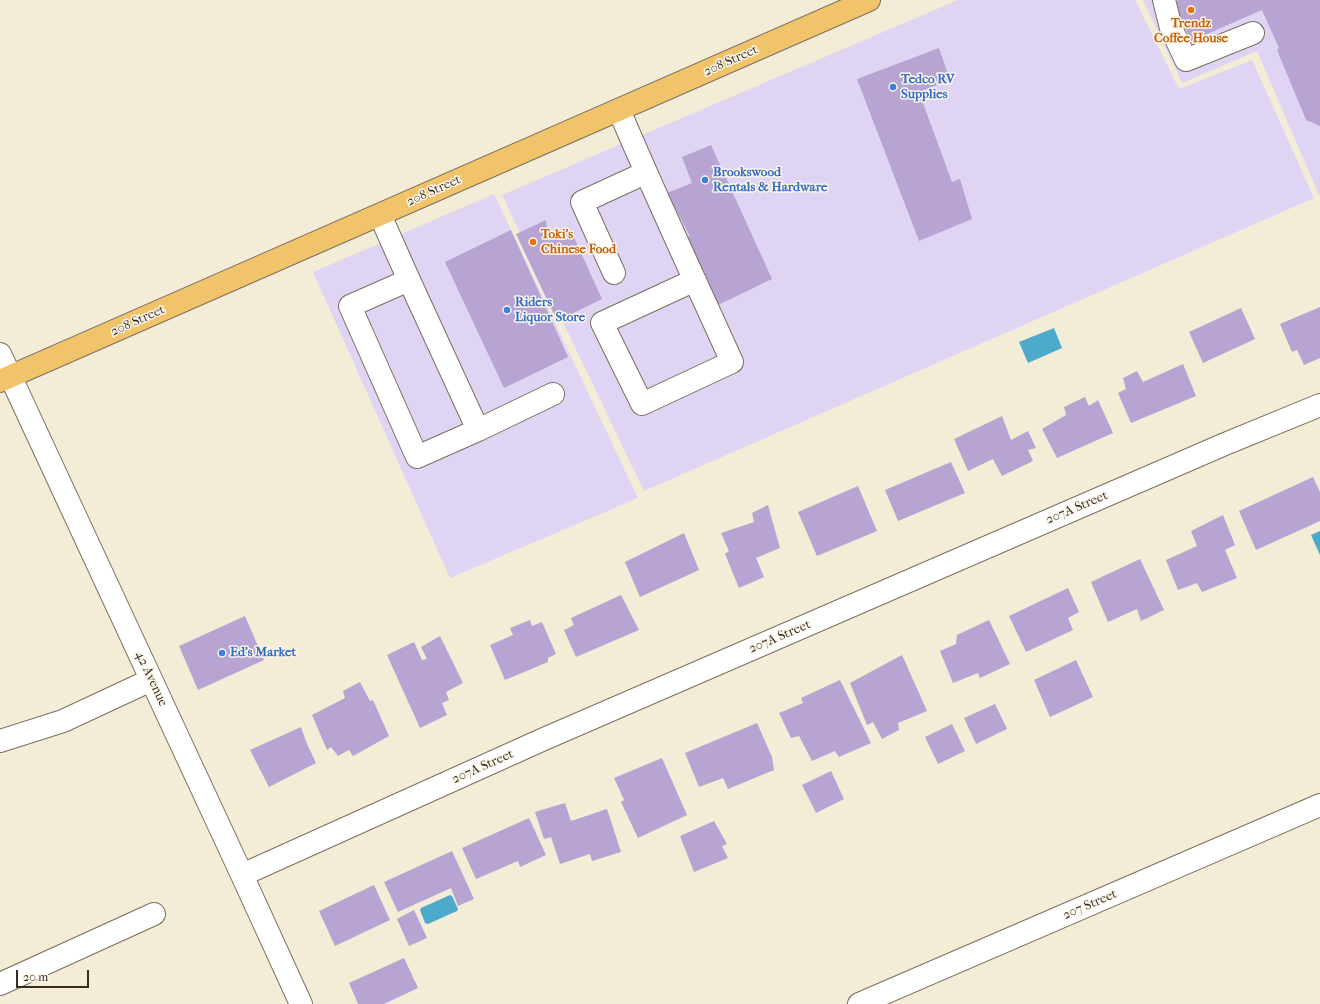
<!DOCTYPE html>
<style>
body{margin:0}
#map{position:relative;width:1320px;height:1004px;overflow:hidden;background:#f3ecd6;font-family:"IM FELL French Canon",serif}
canvas{display:block}
.scale{position:absolute;left:16px;top:970px;width:73px;height:18px;box-sizing:border-box;border:2px solid #3b2a1e;border-top:0;padding-left:5px;font-size:12px;line-height:14px;white-space:nowrap;color:#3b2a1e;-webkit-text-stroke:3px #fbf7ec;paint-order:stroke}
</style>
<div id="map">
<canvas width="1320" height="1004"></canvas>
<div class="scale">20 m</div>
</div>
<script>
const ctx = document.querySelector('canvas').getContext('2d');
ctx.lineJoin = 'round';
function fillPath(path, color) {
  ctx.fillStyle = color;
  ctx.fill(path, 'evenodd');
}
function stroke(path, color, width, dash) {
  ctx.strokeStyle = color;
  ctx.lineWidth = width;
  ctx.lineCap = dash ? 'butt' : 'round';
  ctx.setLineDash(dash || []);
  ctx.stroke(path);
}
function drawText(font, color, halo, rows, align = 'center') {
  ctx.font = font + ' "IM FELL French Canon",serif';
  ctx.lineWidth = 3;
  ctx.setLineDash([]);
  ctx.textBaseline = 'middle';
  ctx.strokeStyle = halo;
  ctx.fillStyle = color;
  for (const [text, x, y, turn = 0] of rows) {
    ctx.save();
    ctx.translate(x, y);
    ctx.rotate((+turn || 0) * Math.PI / 180);
    ctx.textAlign = isNaN(turn) ? turn : align;
    if (halo) ctx.strokeText(text, 0, 0);
    ctx.fillText(text, 0, 0);
    ctx.restore();
  }
}
const built = new Path2D(`
 M958,0H1135L1179,89L1252,60L1314,198L644,491L502,195Z
 M1143,0H1320V197L1257,51L1182,83Z
 M494,194L638,498L450,578L313,272Z`);
const water = new Path2D(`
 M1054,328L1062,348L1028,363L1019,342Z
 M1320,531V555L1311,535Z
 M450,895L452,896L458,909L457,911L428,924L425,923L420,910L421,908Z`);
const building = new Path2D(`
 M1179,0H1320V126L1306,120L1277,50L1279,48L1262,10L1191,41L1184,26L1175,22V1Z
 M939,48L950,80L919,92L952,182L960,179L972,219L919,241L857,79Z
 M711,145L772,279L718,305L687,237L690,236L667,193L692,183L682,157Z
 M546,220L548,241L571,231L602,299L557,321L516,234Z
 M511,230L568,357L504,388L445,262Z
 M1320,307V358L1304,365L1297,350L1292,352L1280,324Z
 M1241,308L1255,339L1203,363L1189,332Z
 M1183,364L1196,396L1131,423L1118,393L1126,389L1123,378L1137,371L1143,382Z
 M1085,397L1089,406L1098,400L1113,433L1057,458L1042,429L1066,415L1064,407Z
 M1002,416L1011,440L1028,431L1036,448L1028,450L1033,461L1002,476L993,459L968,471L954,439Z
 M951,462L965,493L898,521L885,490Z
 M1313,477L1320,492V521L1256,550L1239,511Z
 M858,486L877,531L817,556L798,512Z
 M768,505L780,548L756,558L764,577L739,588L725,554L729,551L721,533L754,522L752,513Z
 M1223,515L1235,545L1225,550L1237,578L1202,592L1197,583L1178,590L1166,560L1197,546L1191,531Z
 M684,533L699,570L640,597L625,562Z
 M1140,559L1164,610L1141,621L1137,609L1108,622L1091,582Z
 M1068,588L1079,612L1068,618L1073,630L1026,652L1009,616Z
 M621,595L639,630L576,657L564,630L574,625L571,618Z
 M245,616L264,660L198,690L179,646Z
 M530,620L532,626L542,622L556,654L548,658V662L505,680L490,645L513,635L510,628Z
 M989,620L1010,664L980,678L978,673L953,683L940,651L956,644L957,635Z
 M440,636L463,683L446,692L449,700L442,703L447,715L420,728L387,655L414,642L422,660L427,659L421,647Z
 M902,655L927,711L898,723L899,730L882,739L873,722L867,725L850,683Z
 M1076,660L1093,697L1050,717L1034,680Z
 M840,680L871,743L839,757L835,751L812,761L799,736L791,738L779,713L803,703L801,698Z
 M360,682L370,701L373,700L389,736L353,756L349,750L338,756L331,747L327,750L312,715L345,698L343,691Z
 M995,704L1007,729L976,744L964,718Z
 M757,723L772,757L774,770L728,789L723,778L699,787L685,753Z
 M952,724L965,751L938,764L925,737Z
 M301,727L307,744L316,763L269,787L250,750Z
 M662,758L687,815L638,838L621,802L624,800L614,778Z
 M831,771L844,799L816,813L802,785Z
 M565,803L571,821L607,809L621,852L592,861L590,854L560,864L551,837L544,839L535,812Z
 M529,818L546,855L520,867L518,861L476,879L462,848Z
 M714,821L727,844L722,846L728,858L694,872L680,836Z
 M452,851L474,899L458,906L451,888L398,912L384,882Z
 M374,885L390,920L335,946L319,911Z
 M414,910L427,938L409,946L397,919Z
 M404,958L418,988L384,1004H358L349,983Z`);
const minor = new Path2D(`
 M1164,0L1171,28L1186,60L1253,33
 M619,110C655,195 694,278 732,362L642,404L602,323L695,280
 M380,215L409,280
 M614,273L582,202L645,173
 M0,354L242,875L301,1004
 M478,430L409,280L350,306L417,457L478,430L553,394
 M0,741L63,721L151,680
 M242,875L544,739L1225,444L1320,405
 M0,984L154,914
 M859,1004L1320,805`);
const major = new Path2D(`
 M0,381L869,0`);
const markers = [
 [1191,10,4,"#e8710a"],
 [893,87,4,"#3f7fe0"],
 [705,180,4,"#3f7fe0"],
 [533,242,4,"#e8710a"],
 [507,310,4,"#3f7fe0"],
 [222,653,4,"#3f7fe0"]
];
const foodNames = [
 ["Trendz",1191,24],
 ["Coffee House",1191,39],
 ["Toki's",541,235,"left"],
 ["Chinese Food",541,250,"left"]
];
const streetNames = [
 ["208 Street",731,61,-24],
 ["208 Street",434,191,-24],
 ["208 Street",138,321,-24],
 ["207A Street",1077,508,-23],
 ["207A Street",780,637,-23],
 ["42 Avenue",151,679,65],
 ["207A Street",483,767,-24],
 ["207 Street",1090,905,-23]
];
const shopNames = [
 ["Tedco RV",901,80],
 ["Supplies",901,95],
 ["Brookswood",713,173],
 ["Rentals & Hardware",713,188],
 ["Riders",515,303],
 ["Liquor Store",515,318],
 ["Ed's Market",230,653]
];
fillPath(built, '#e0d4f4');
fillPath(water, '#4caacb');
fillPath(building, '#b7a4d3');
stroke(minor, '#7b6e5e', 24);
stroke(major, '#7b6e5e', 24);
stroke(minor, '#fff', 22);
stroke(major, '#f1c36a', 22);
for (const [x, y, r, color] of markers) {
  const dot = new Path2D();
  dot.arc(x, y, r, 0, 2 * Math.PI);
  ctx.fillStyle = color;
  ctx.fill(dot);
  stroke(dot, '#fbf7ec', 1.5);
}
drawText('bold 13px', '#c56008', '#fbf7ec', foodNames);
drawText('13px', '#3b2a1e', '#fbf7ec', streetNames);
drawText('bold 13px', '#366cbe', '#fbf7ec', shopNames, 'left');
</script>
